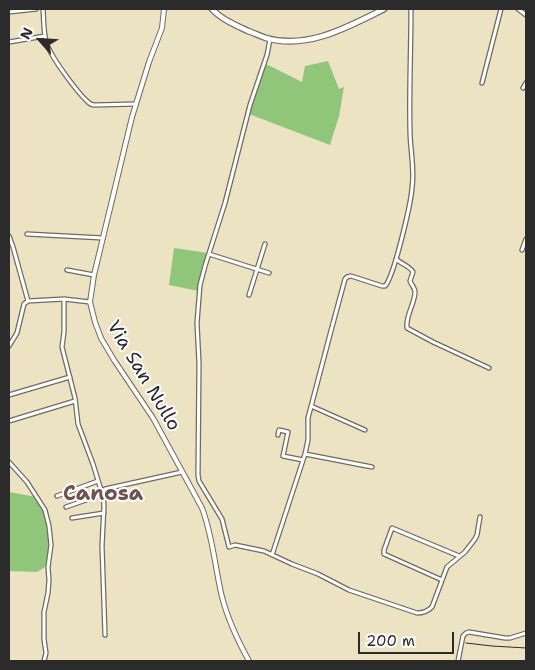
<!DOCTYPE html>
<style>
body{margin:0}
#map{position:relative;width:535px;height:670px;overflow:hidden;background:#ece3c3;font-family:"Shantell Sans",sans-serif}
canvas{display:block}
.frame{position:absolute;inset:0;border:10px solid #2b2b2b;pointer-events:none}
.north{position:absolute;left:15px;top:15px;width:50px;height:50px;-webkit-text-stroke:4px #fff;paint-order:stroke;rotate:296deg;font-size:14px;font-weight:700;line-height:20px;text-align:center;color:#2b2b2b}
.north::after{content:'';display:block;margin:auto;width:18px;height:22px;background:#2b2b2b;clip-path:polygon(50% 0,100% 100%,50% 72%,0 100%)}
.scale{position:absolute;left:358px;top:632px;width:96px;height:22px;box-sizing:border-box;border:2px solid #2b2b2b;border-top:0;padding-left:6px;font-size:15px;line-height:18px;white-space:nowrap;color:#2b2b2b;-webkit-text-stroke:4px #fff;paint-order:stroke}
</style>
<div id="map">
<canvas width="535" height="670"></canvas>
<div class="frame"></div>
<div class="north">N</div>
<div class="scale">200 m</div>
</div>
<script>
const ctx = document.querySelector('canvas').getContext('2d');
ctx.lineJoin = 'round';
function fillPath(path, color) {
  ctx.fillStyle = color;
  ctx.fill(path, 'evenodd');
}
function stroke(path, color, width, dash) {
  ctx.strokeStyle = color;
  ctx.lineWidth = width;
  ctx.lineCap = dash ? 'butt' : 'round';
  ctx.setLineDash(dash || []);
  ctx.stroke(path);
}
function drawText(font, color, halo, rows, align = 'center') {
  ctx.font = font + ' "Shantell Sans",sans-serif';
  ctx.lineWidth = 4;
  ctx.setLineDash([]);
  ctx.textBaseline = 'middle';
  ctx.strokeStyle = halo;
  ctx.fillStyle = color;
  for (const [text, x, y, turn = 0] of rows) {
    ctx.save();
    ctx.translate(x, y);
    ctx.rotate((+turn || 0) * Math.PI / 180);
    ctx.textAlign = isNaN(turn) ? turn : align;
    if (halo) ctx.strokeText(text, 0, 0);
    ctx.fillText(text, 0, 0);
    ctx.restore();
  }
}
const green = new Path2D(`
 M328,61L339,89L344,87L339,116L330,145L249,114L266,64L302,82L305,66Z
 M174,248L208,253L199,291L169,285Z
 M9,492L36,497C38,502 41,507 44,512C51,528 52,551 45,567L37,572L9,571Z`);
const minor = new Path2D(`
 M43,9C44,20 43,33 47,44C51,57 77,92 87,101C90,104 90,104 94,105L136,104
 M518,9L526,15
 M9,12L36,9
 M270,39L267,55L250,105L225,203L205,266L200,285L197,323L199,363L198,475L199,481L222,519L229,547L235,545L264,551L292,564L318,574L349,590L417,613C424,613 428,611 432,607L447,567L465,552L475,539L477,535L480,517
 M9,42L45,36
 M482,83L501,9
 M523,88L526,83
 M27,234L103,238
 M9,236L13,247L28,301
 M522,250L526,239
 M209,254L269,273
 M396,259C401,264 410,266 413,272L410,281C411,284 415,288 415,292C415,303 405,317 407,328L433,342L489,368
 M67,270L94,275
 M249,295L265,244
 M64,299V332L62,347L75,398L78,424L93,464L101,490L103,494L66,507
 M9,346L17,333L24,304L28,301L64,299L90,302
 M9,395L70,377
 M311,406L365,430
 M9,421L75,401
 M278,435L279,430L288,432L283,456L303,460
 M305,454L372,467
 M9,462L27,482L45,510L49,526L51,545L48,567L49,580L48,593L44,612V639L46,653L44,661
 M57,496L98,481
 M72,518L104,513
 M272,555L305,454L308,440V418L332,327L345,279L347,277L351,276L382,286H385C394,277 411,203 412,188C415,169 410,149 410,131C409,90 411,49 411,9
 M442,580L384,554V550L392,528L459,556
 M105,635L102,546L104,506L103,491L105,489L182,472
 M458,661L463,636L466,633L469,632L505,638H510L526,633`);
const tertiary = new Path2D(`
 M164,9L162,28L149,62L132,117L94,275L90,302L95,322L101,338L114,360L153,418L202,508C213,537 215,568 222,597C228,620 238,641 249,661`);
const secondary = new Path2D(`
 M212,9C221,19 235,25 248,31C254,33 260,36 266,38C307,50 348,27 384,9`);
const rail = new Path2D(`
 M466,643L492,646L526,648`);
const streetNames = [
 ["Via San Nullo",143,376,59]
];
const quarterNames = [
 ["Canosa",103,495]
];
fillPath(green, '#8fc679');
stroke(minor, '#6f6b60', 5.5);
stroke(tertiary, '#6f6b60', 6);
stroke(secondary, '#6f6b60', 7);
stroke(minor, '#fff', 3);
stroke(tertiary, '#fff', 4);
stroke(secondary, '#fff', 4.5);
stroke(rail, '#2b2b2b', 1);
drawText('19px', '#2b2b2b', '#fff', streetNames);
drawText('bold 21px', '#6f524f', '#fff', quarterNames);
</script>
